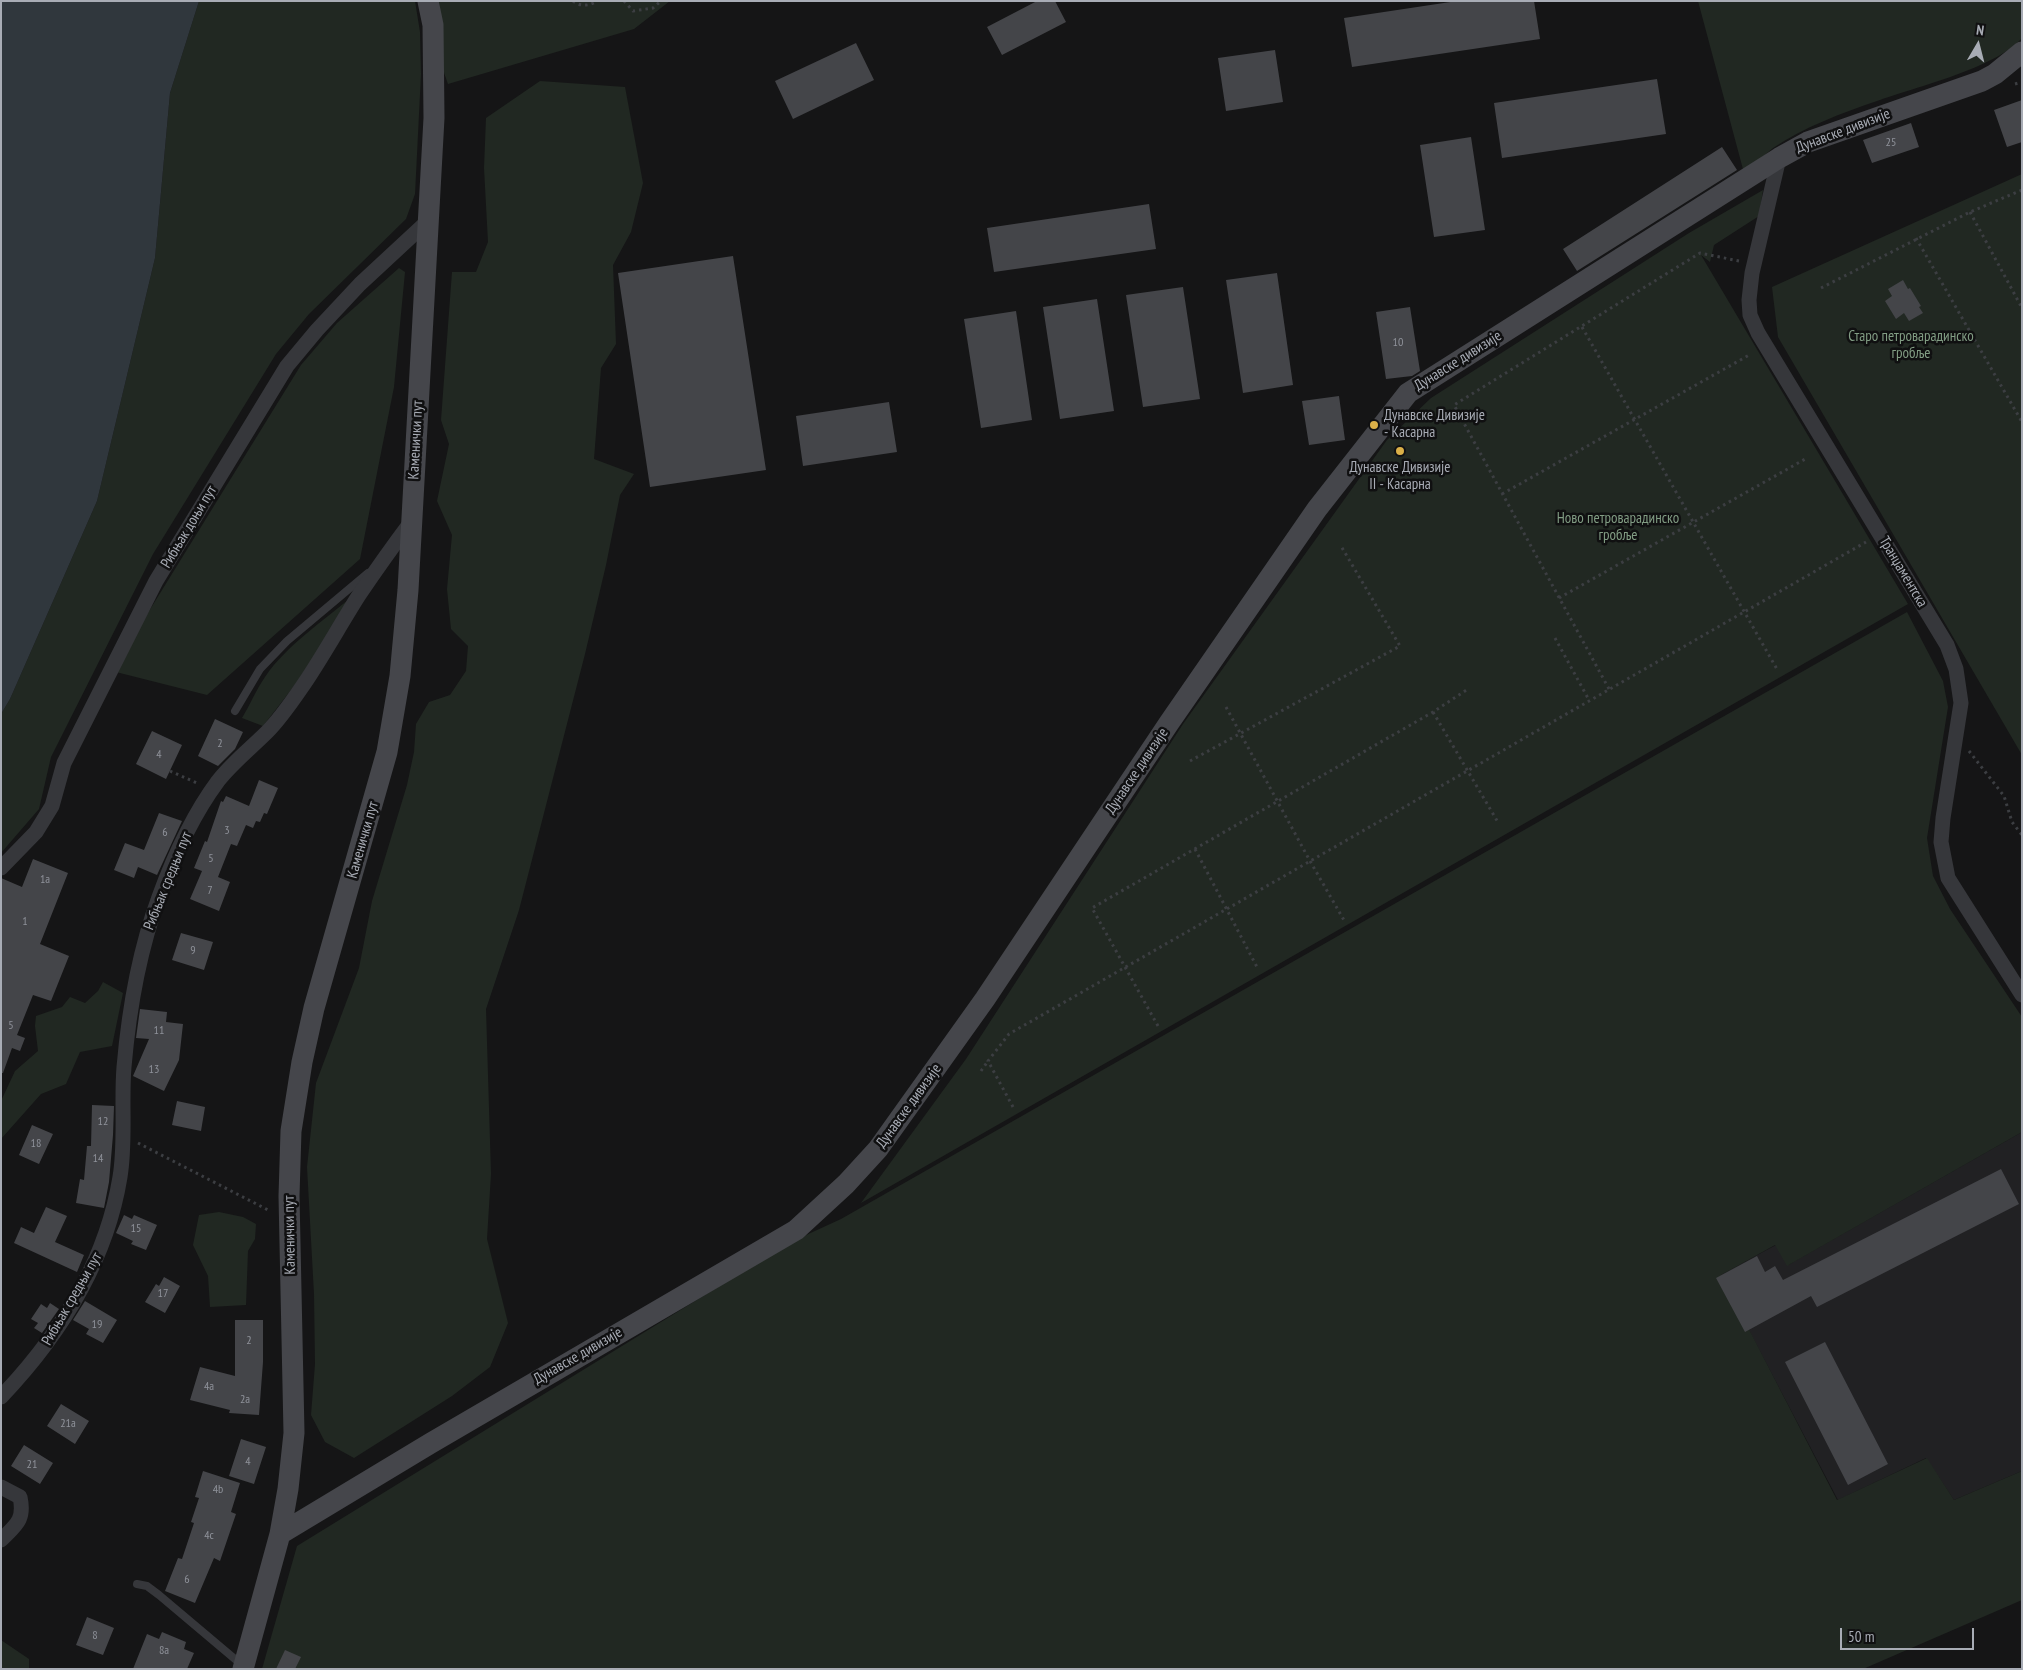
<!DOCTYPE html>
<meta charset="utf-8">
<style>
body{margin:0}
#map{position:relative;width:2023px;height:1670px;overflow:hidden;background:#151516;font-family:"PT Sans Narrow",sans-serif}
canvas{display:block}
.frame{position:absolute;inset:0;border:2px solid #a8acb5;pointer-events:none}
.north{position:absolute;left:1953px;top:20px;width:50px;height:50px;-webkit-text-stroke:4px #101011;paint-order:stroke;rotate:8deg;font-size:14px;font-weight:700;line-height:20px;text-align:center;color:#a8acb5}
.north::after{content:'';display:block;margin:auto;width:18px;height:22px;background:#a8acb5;clip-path:polygon(50% 0,100% 100%,50% 72%,0 100%)}
.scale{position:absolute;left:1840px;top:1628px;width:134px;height:22px;box-sizing:border-box;border:2px solid #a8acb5;border-top:0;padding-left:6px;font-size:15px;line-height:18px;white-space:nowrap;color:#a8acb5;-webkit-text-stroke:4px #101011;paint-order:stroke}
</style>
<div id="map">
<canvas width="2023" height="1670"></canvas>
<div class="frame"></div>
<div class="north">N</div>
<div class="scale">50 m</div>
</div>
<script>
const ctx = document.querySelector('canvas').getContext('2d');
ctx.lineJoin = 'round';
function fillPath(path, color) {
  ctx.fillStyle = color;
  ctx.fill(path, 'evenodd');
}
function stroke(path, color, width, dash) {
  ctx.strokeStyle = color;
  ctx.lineWidth = width;
  ctx.lineCap = dash ? 'butt' : 'round';
  ctx.setLineDash(dash || []);
  ctx.stroke(path);
}
function drawText(font, color, halo, rows, align = 'center') {
  ctx.font = font + ' "PT Sans Narrow",sans-serif';
  ctx.lineWidth = 5;
  ctx.setLineDash([]);
  ctx.textBaseline = 'middle';
  ctx.strokeStyle = halo;
  ctx.fillStyle = color;
  for (const [text, x, y, turn = 0] of rows) {
    ctx.save();
    ctx.translate(x, y);
    ctx.rotate((+turn || 0) * Math.PI / 180);
    ctx.textAlign = isNaN(turn) ? turn : align;
    if (halo) ctx.strokeText(text, 0, 0);
    ctx.fillText(text, 0, 0);
    ctx.restore();
  }
}
const built = new Path2D(`
 M2022,1132V1471L1954,1500L1926,1458L1838,1500L1720,1275L1776,1245L1788,1265Z`);
const green = new Path2D(`
 M199,1H415L420,32L421,74L415,194L406,219L309,314L276,354L153,554L51,757L39,809L1,853V714L10,699L97,501L155,258L170,93Z
 M439,1H670L634,29L448,84L442,67Z
 M1698,1H2022V38C1996,68 1916,87 1877,101C1842,113 1804,127 1773,148C1763,156 1754,165 1744,173Z
 M540,81L625,87L643,183L631,232L613,265L616,344L601,368L594,459L634,474L620,495L606,565L585,654L519,910L486,1009L491,1174L487,1239L508,1323L490,1367L452,1396L354,1458L325,1442L311,1415L315,1364L314,1294L307,1167L316,1083L359,968L372,901L407,785L414,752L416,724L429,702L450,695L466,671L468,646L451,629L447,589L452,535L437,501L449,444L441,420L452,272H476L488,242L484,168L486,118Z
 M2022,174V755L1778,337L1772,287Z
 M1763,190L1759,216L1714,245L1710,262L1701,255L1908,604L861,1203L966,1059L1183,724L1387,440L1431,398L1689,233Z
 M399,268L405,272L394,387L360,559L207,695L112,671L301,365L337,323Z
 M353,596L298,681L263,726L242,718C250,705 256,690 265,677C286,646 324,620 353,596Z
 M1907,612L1943,681L1948,707L1927,838L1933,876L1950,909L2022,1017V1132L1787,1266L1775,1245L1721,1275L1837,1500L1927,1458L1954,1500L2022,1471V1600L1863,1669H262L297,1546L791,1242L841,1219Z
 M103,982L123,993L112,1046L80,1052L66,1084L41,1094L1,1139V1101L15,1071L38,1051L35,1026L36,1016L62,1007L70,997L85,1003L98,991Z
 M219,1212L243,1217L256,1224L255,1239L248,1251L246,1305L210,1307L208,1276L193,1245L199,1215Z
 M1,1640L29,1659V1669H1Z`);
const water = new Path2D(`
 M1,1H199L170,93L155,258L97,501L10,699L1,714Z`);
const building = new Path2D(`
 M1037,1H1055L1066,22L1002,55L987,27Z
 M1457,1H1534L1540,39L1352,67L1344,18Z
 M856,43L874,80L793,119L775,81Z
 M1275,50L1283,102L1226,111L1218,58Z
 M1657,79L1666,134L1502,158L1494,103Z
 M2022,100V142L2007,147L1994,110Z
 M1911,123L1919,147L1872,163L1863,140Z
 M1471,137L1485,230L1434,237L1420,145Z
 M1722,147L1737,170L1577,271L1563,249Z
 M1149,204L1156,249L994,272L987,228Z
 M733,256L766,470L650,487L618,273Z
 M1277,273L1293,385L1243,393L1226,280Z
 M1903,280L1908,289L1910,288L1921,306L1919,307L1923,313L1909,321L1904,313L1896,319L1885,301L1892,296L1888,289Z
 M1183,287L1200,399L1143,407L1126,295Z
 M1097,299L1114,411L1060,419L1043,307Z
 M1410,307L1420,371L1412,376L1386,379L1376,312Z
 M1016,311L1032,420L981,428L964,319Z
 M1339,396L1345,440L1309,445L1302,401Z
 M889,402L897,452L803,466L796,416Z
 M215,719L243,732L235,749L218,766L198,756Z
 M152,731L182,745L166,779L136,764Z
 M259,780L278,788L267,814L264,813L260,822L256,821L253,828L246,825L237,846L231,844L218,877L230,882L219,911L190,899L202,871L194,868L205,841L207,842L221,801L223,802L226,796L249,806Z
 M159,813L182,821L157,875L138,867L134,878L114,870L125,843L144,850Z
 M33,859L68,873L40,944L69,956L51,1001L33,995L17,1035L25,1038L20,1051L12,1048L3,1073H1V878L22,887Z
 M181,933L213,942L204,970L172,960Z
 M140,1009L167,1012L166,1022L183,1024L179,1060L164,1091L133,1076L149,1039L136,1038Z
 M177,1101L205,1107L201,1131L172,1125Z
 M92,1105L114,1106L113,1135L109,1182L104,1208L76,1203L80,1179L84,1180L87,1146H91Z
 M32,1125L53,1134L39,1164L19,1155Z
 M2001,1169L2019,1204L1817,1307L1811,1296L1745,1332L1716,1278L1757,1256L1765,1272L1775,1266L1783,1280Z
 M46,1207L67,1216L55,1242L84,1255L77,1272L14,1243L21,1227L34,1233Z
 M124,1215L132,1219L134,1215L157,1225L146,1250L131,1244L133,1241L116,1233Z
 M164,1277L180,1286L165,1313L145,1302L156,1284L159,1286Z
 M85,1301L117,1320L103,1343L86,1334L89,1329L73,1320Z
 M50,1303L59,1309L42,1333L34,1328L38,1323L31,1319L41,1304L47,1308Z
 M235,1320H263V1362L259,1415L229,1413L230,1410L190,1400L200,1367L235,1376Z
 M1825,1342L1888,1464L1848,1485L1785,1362Z
 M61,1404L89,1421L75,1444L47,1426Z
 M241,1439L266,1447L254,1484L229,1476Z
 M24,1445L53,1463L40,1484L11,1466Z
 M203,1471L240,1483L231,1512L236,1514L220,1561L214,1558L195,1603L165,1591L178,1558L182,1559L194,1523L191,1522L199,1498L195,1497Z
 M87,1617L114,1628L103,1655L76,1645Z
 M162,1632L186,1642L184,1649L194,1653L187,1669H133L147,1634L159,1639Z
 M285,1650L301,1657L295,1669H276Z`);
const path = new Path2D(`
 M573,1C580,7 590,6 597,1
 M624,1L633,11L653,8L661,1
 M2015,84L2022,82
 M1970,212L2022,308
 M1916,238L2022,422
 M1821,288L1970,212L2022,190
 M1582,327L1778,671
 M1502,494L1751,354
 M1559,598L1807,458
 M1555,638L1589,700
 M1609,689L1454,405L1700,253L1739,261
 M1226,707L1310,861L1345,922
 M1433,712L1499,824
 M1969,751L2004,796L2012,822L2022,835
 M1190,761L1400,646L1341,546
 M170,771L197,783
 M1195,849L1258,969
 M1158,1026L1092,908L1433,712L1468,689
 M981,1071L988,1061
 M1013,1107L988,1061L1009,1034L1866,542
 M138,1143L270,1211`);
const lane = new Path2D(`
 M235,711L260,669L287,641L368,573
 M137,1584L147,1586L159,1595L242,1665`);
const street = new Path2D(`
 M1779,158L1752,273L1749,300L1750,315L1758,333L1947,645L1956,669L1961,703L1943,818L1941,842L1948,878L2022,995
 M1,868L36,832L52,806L64,763L156,581L287,366L317,330L360,284L429,220
 M1,1397C60,1335 106,1263 120,1177C126,1141 121,1103 124,1067C129,1009 139,951 159,897C174,856 192,816 218,781C232,763 251,748 267,732C281,718 293,700 304,684C323,656 340,625 359,595C376,570 393,546 411,522
 M1,1487L20,1497C25,1520 16,1525 1,1540`);
const secondary = new Path2D(`
 M280,1534L431,1443L796,1230L846,1184L878,1149L985,999L1169,723L1317,509L1408,393L1779,158L1808,142L1982,81L1995,74L2022,52
 M243,1669L280,1534L288,1489L294,1433L289,1196L291,1131L302,1062L314,1008L387,752L400,676L408,590L434,118L433,25L428,1`);
const markers = [
 [1374,425,5,"#dbb048"],
 [1400,451,5,"#dbb048"]
];
const numberNames = [
 ["25",1891,143],
 ["10",1398,343],
 ["2",220,744],
 ["4",159,755],
 ["3",227,831],
 ["6",165,833],
 ["5",211,859],
 ["1a",45,880],
 ["7",210,891],
 ["1",25,922],
 ["9",193,951],
 ["5",11,1026],
 ["11",159,1031],
 ["13",154,1070],
 ["12",103,1122],
 ["18",36,1144],
 ["14",98,1159],
 ["15",136,1229],
 ["17",163,1294],
 ["19",97,1325],
 ["2",249,1341],
 ["4a",209,1387],
 ["2a",245,1400],
 ["21a",68,1424],
 ["4",248,1462],
 ["21",32,1465],
 ["4b",218,1490],
 ["4c",209,1536],
 ["6",187,1580],
 ["8",95,1636],
 ["8a",164,1651]
];
const streetNames = [
 ["Дунавске дивизије",1843,131,-21],
 ["Дунавске дивизије",1458,361,-32],
 ["Каменички пут",416,440,-87],
 ["Рибњак доњи пут",189,527,-59],
 ["Транџаментска",1903,572,59],
 ["Дунавске дивизије",1137,771,-56],
 ["Каменички пут",363,840,-74],
 ["Рибњак средњи пут",168,881,-68],
 ["Дунавске дивизије",909,1106,-54],
 ["Каменички пут",290,1235,-91],
 ["Рибњак средњи пут",72,1299,-60],
 ["Дунавске дивизије",578,1356,-30]
];
const parkNames = [
 ["Старо петроварадинско",1911,337],
 ["гробље",1911,354],
 ["Ново петроварадинско",1618,519],
 ["гробље",1618,536]
];
const poiNames = [
 ["Дунавске Дивизије",1384,416],
 ["- Касарна",1384,433],
 ["Дунавске Дивизије",1400,468,"center"],
 ["II - Касарна",1400,485,"center"]
];
fillPath(built, '#212123');
fillPath(green, '#212822');
fillPath(water, '#30373d');
fillPath(building, '#444549');
stroke(path, '#3c3e42', 3, [2.5, 4]);
stroke(lane, '#36373b', 8);
stroke(street, '#36373b', 15);
stroke(secondary, '#45464b', 21);
for (const [x, y, r, color] of markers) {
  const dot = new Path2D();
  dot.arc(x, y, r, 0, 2 * Math.PI);
  ctx.fillStyle = color;
  ctx.fill(dot);
  stroke(dot, '#101011', 2);
}
drawText('12px', '#8f929a', null, numberNames);
drawText('15px', '#a8acb5', '#101011', streetNames);
drawText('15px', '#829d84', '#101011', parkNames);
drawText('15px', '#a8acb5', '#101011', poiNames, 'left');
</script>
